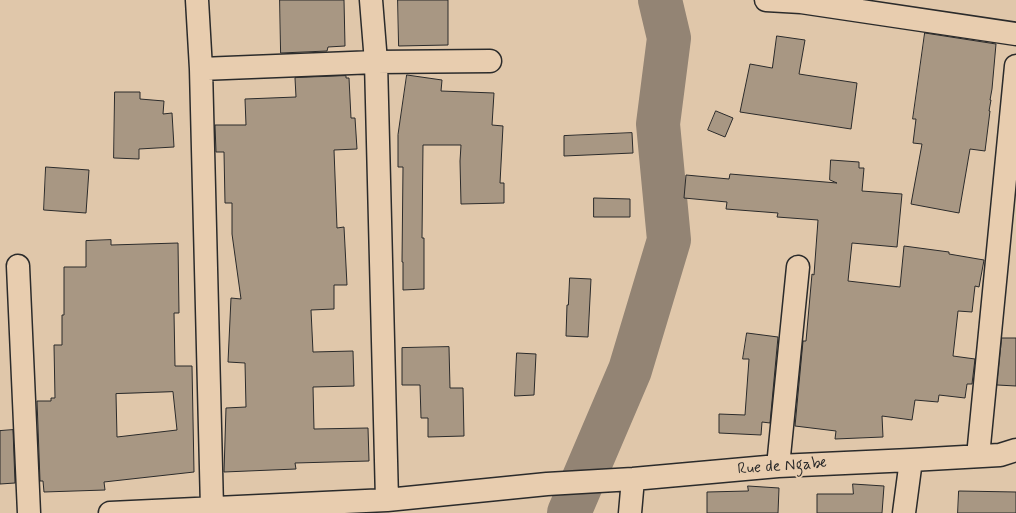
<!DOCTYPE html>
<style>
body{margin:0}
canvas{display:block;background:#e0c7aa}
</style>
<canvas width="1016" height="513"></canvas>
<script>
const ctx = document.querySelector('canvas').getContext('2d');
ctx.lineJoin = 'round';
function stroke(path, color, width, dash) {
  ctx.strokeStyle = color;
  ctx.lineWidth = width;
  ctx.lineCap = dash ? 'butt' : 'round';
  ctx.setLineDash(dash || []);
  ctx.stroke(path);
}
function fillPath(path, color) {
  ctx.fillStyle = color;
  ctx.fill(path, 'evenodd');
}
function drawText(font, color, halo, rows, align = 'center') {
  ctx.font = font + ' Mynerve,sans-serif';
  ctx.lineWidth = 3.5;
  ctx.setLineDash([]);
  ctx.textBaseline = 'middle';
  ctx.strokeStyle = halo;
  ctx.fillStyle = color;
  for (const [text, x, y, turn = 0] of rows) {
    ctx.save();
    ctx.translate(x, y);
    ctx.rotate((+turn || 0) * Math.PI / 180);
    ctx.textAlign = isNaN(turn) ? turn : align;
    if (halo) ctx.strokeText(text, 0, 0);
    ctx.fillText(text, 0, 0);
    ctx.restore();
  }
}
const river = new Path2D(`
 M569,513L630,370L669,240L658,124L669,38L660,0`);
const building = new Path2D(`
 M280,0H344L345,46L328,47L327,51L281,53Z
 M398,0H448V45L399,46Z
 M925,33L996,44L992,89L990,100H991L989,111H990L985,151L970,149L959,213L911,204L922,144L913,143L916,119H913Z
 M777,36L805,40L799,74L857,83L851,129L740,112L750,64L772,68Z
 M407,75L442,80L441,91L494,93L492,125L503,126L500,183H504V203L461,204L460,161L461,145H423L422,238H424V289L403,290V262H402L403,167H398V135Z
 M346,76V78H349L351,118H355L357,149L334,150L337,228L344,227L347,285H334V309L311,310L313,352L353,351L354,386L313,387L314,429L368,428L369,461L295,463L296,469L224,472L226,408L246,407L245,363L228,362L231,298L241,299L232,234V203H225L224,152H216L215,125H246L245,99L296,97L295,78Z
 M115,92H140V99L164,101L163,114L172,113L174,147L139,149V159L114,158Z
 M716,111L733,118L725,137L708,130Z
 M632,133L633,153L564,156V136Z
 M831,160L859,162V168H864L862,191L902,194L897,247L852,243L848,281L900,287L904,246L949,252V254L984,260L979,287L975,286L972,312L958,311L953,356L975,359L972,384H967L965,398L939,395L938,402L915,400L912,420L882,416L883,437L835,439L836,431L795,426L803,341H806L812,274L814,275L818,220L777,217L778,213L726,209L727,202L684,198L686,175L729,179L730,174L837,183L830,180Z
 M46,167L89,170L86,213L44,210Z
 M594,198L630,199V217H594Z
 M111,240V245L178,243L179,313H174L175,366H192L194,472L104,482L105,490L44,492L43,481H40L37,401H51V398H55L54,345H62V315H64V267H86V241ZM173,392L177,430L117,437L116,394Z
 M570,278L591,279L588,337L566,336L567,305H568Z
 M747,333L778,337L770,423L762,422L761,435L719,433V414L745,415L749,359H743Z
 M1002,338H1016V386L997,385Z
 M449,347L450,388H463L464,436L428,437V418H421L420,385H402V348Z
 M517,353L536,354L534,395L515,396Z
 M13,430L15,483L0,484V431Z
 M853,484L884,486L882,513H817V494H853Z
 M748,486L779,488L778,513H707V492L748,491Z
 M959,491L1016,492V513H958Z`);
const minor = new Path2D(`
 M197,0L201,69L212,508
 M371,0L376,62L387,500
 M766,0L801,2L1016,34
 M201,69L376,62L490,61
 M18,266L29,513
 M978,456L1016,66
 M778,466L798,267
 M110,513L387,500L547,484L633,479L778,466L911,460L1000,455L1016,450
 M630,513L633,479
 M904,513L911,460`);
const streetNames = [
 ["Rue de Ngabe",782,467,-4]
];
stroke(river, '#938474', 44);
fillPath(building, '#a89783');
stroke(building, '#2b2b2b', 1);
stroke(minor, '#2b2b2b', 25);
stroke(minor, '#e8cdaf', 22);
drawText('16px', '#2b2b2b', '#e8cdaf', streetNames);
</script>
